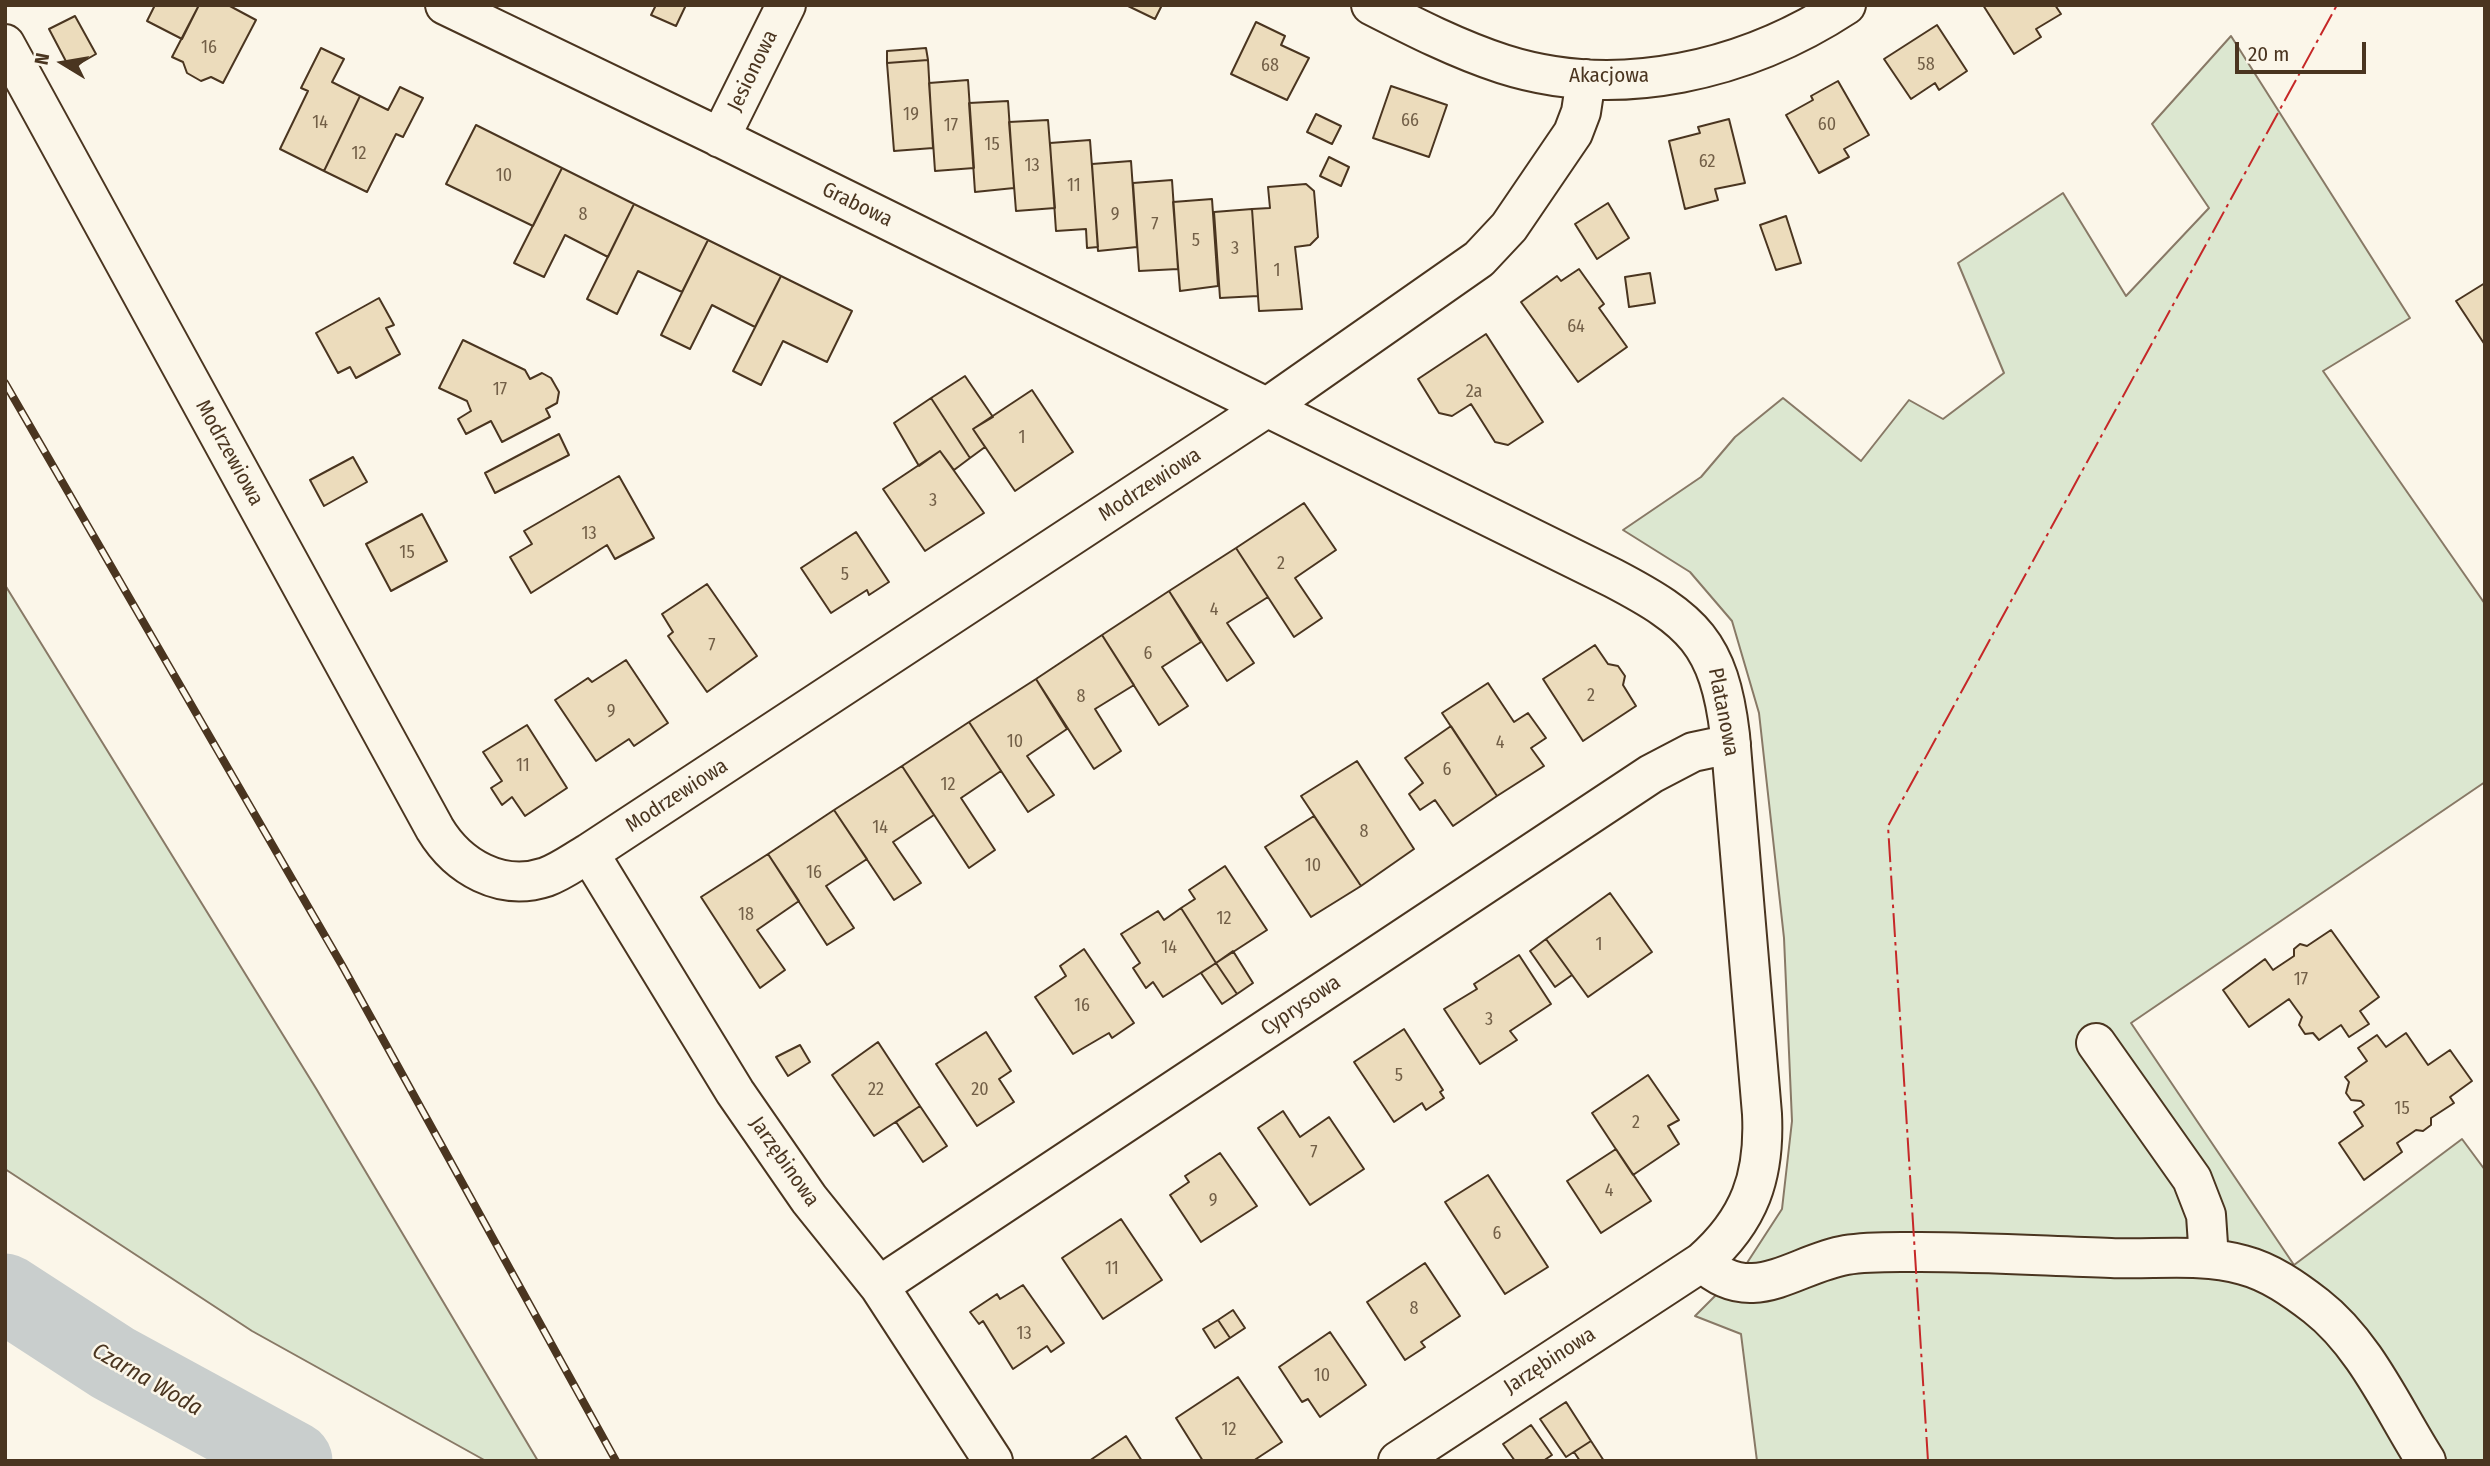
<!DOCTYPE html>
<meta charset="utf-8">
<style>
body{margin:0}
#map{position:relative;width:2490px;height:1466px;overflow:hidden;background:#fbf6e9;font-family:"Fira Sans Condensed",sans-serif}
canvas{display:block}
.frame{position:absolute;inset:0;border:7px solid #4a3520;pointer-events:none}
.north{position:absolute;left:28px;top:28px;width:70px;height:70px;-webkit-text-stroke:5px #fbf6e9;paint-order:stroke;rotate:281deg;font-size:19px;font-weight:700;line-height:28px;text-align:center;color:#4a3520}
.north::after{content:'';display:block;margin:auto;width:24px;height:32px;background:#4a3520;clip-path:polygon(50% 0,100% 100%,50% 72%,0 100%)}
.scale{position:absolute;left:2235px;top:42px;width:131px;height:32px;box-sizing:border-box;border:4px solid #4a3520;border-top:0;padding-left:9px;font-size:21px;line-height:24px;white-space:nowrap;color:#4a3520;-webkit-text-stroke:5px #fbf6e9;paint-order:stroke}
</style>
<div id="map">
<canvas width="2490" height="1466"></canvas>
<div class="frame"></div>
<div class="north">N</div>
<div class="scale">20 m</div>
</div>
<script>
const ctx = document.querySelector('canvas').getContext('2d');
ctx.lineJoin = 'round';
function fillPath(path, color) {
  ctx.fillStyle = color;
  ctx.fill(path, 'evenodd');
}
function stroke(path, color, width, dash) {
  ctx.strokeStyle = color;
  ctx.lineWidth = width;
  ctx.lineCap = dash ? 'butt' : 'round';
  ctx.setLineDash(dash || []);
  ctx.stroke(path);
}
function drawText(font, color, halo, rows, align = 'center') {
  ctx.font = font + ' "Fira Sans Condensed",sans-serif';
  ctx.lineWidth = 5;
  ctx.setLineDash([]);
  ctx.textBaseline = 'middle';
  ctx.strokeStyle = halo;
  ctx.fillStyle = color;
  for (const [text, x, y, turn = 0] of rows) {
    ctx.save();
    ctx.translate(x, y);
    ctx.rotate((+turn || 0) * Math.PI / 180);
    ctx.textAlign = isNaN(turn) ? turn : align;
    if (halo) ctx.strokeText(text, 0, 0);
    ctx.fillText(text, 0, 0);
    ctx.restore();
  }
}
const green = new Path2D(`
 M2231,36L2410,318L2323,371L2485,604V782L2131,1023L2294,1265L2462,1139L2485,1170V1461H1757L1741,1334L1695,1316L1745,1266L1782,1209L1792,1121L1784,938L1759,713L1732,621L1690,572L1623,530L1701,477L1735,437L1783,398L1861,461L1909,400L1943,419L2004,373L1958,263L2063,193L2126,296L2209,208L2152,124Z
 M5,585L317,1090L538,1461H486L252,1331L5,1169Z`);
const river = new Path2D(`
 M5,1293L113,1363L293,1461`);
const building = new Path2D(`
 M155,5H199L182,39L147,21Z
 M199,5H228L256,20L223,83L211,77L201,81L187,73L183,62L172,57Z
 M656,5H686L676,26L651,15Z
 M1126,5H1162L1155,19Z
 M1983,5H2055L2061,14L2036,29L2041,37L2014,54Z
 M75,16L96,54L70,69L49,29Z
 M1256,22L1285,36L1281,45L1309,58L1287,100L1231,74Z
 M1937,25L1967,71L1939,90L1935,83L1911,99L1884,59Z
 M321,48L344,59L332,82L360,96L324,171L280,149L308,91L301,88Z
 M926,48L928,60L887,63V51Z
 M928,60L933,148L894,151L887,63Z
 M968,80L974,168L935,171L929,83Z
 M1838,81L1869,135L1844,149L1849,157L1819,173L1786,115L1813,100L1811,96Z
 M1391,86L1447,105L1429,157L1373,138Z
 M400,87L423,98L403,137L396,134L367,192L324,171L360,96L388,110Z
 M1008,101L1014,188L975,192L969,103Z
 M1316,114L1341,126L1332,144L1307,132Z
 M1729,119L1745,183L1715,189L1718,200L1685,209L1669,141L1700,133L1698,127Z
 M1048,120L1055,208L1016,211L1009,122Z
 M476,125L562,168L533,226L446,184Z
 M1090,140L1098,247L1087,248L1086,229L1056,231L1050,143Z
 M1329,157L1349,167L1341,186L1320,176Z
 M1131,161L1137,247L1098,251L1092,164Z
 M562,168L634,204L608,257L565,235L544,277L514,263Z
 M1172,180L1178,269L1139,271L1133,183Z
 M1306,184L1314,191L1318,237L1310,245L1295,247L1302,309L1259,311L1252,209L1270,208L1268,187Z
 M1212,199L1218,286L1180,291L1173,202Z
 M1608,203L1629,238L1597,259L1575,224Z
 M634,204L708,240L682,292L638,271L617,314L587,299Z
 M1252,209L1258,296L1220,298L1214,212Z
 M1786,216L1801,263L1776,270L1760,225Z
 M708,240L781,276L755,327L712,305L690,349L661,335Z
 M1579,269L1604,304L1599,308L1627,347L1578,382L1521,302L1557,276L1561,281Z
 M1650,273L1655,303L1629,307L1625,277Z
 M781,276L852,311L827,362L783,341L761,385L733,371Z
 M2485,283V345L2456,301Z
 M379,298L394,325L386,328L400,354L356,378L350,367L338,373L316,333Z
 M1486,334L1543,422L1508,445L1495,442L1471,404L1452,416L1439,413L1418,379Z
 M463,340L525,370L530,379L542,373L551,378L559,392L557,403L546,409L550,417L502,442L491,421L466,434L458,419L471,411L467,401L439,388Z
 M965,376L993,417L973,429L985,447L970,458L931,398Z
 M1032,390L1073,452L1015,491L973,429Z
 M931,398L970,458L954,470L940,451L919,466L894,423Z
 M559,434L569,455L495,493L485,473Z
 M940,451L984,513L925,551L883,489Z
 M353,457L367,482L324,506L310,480Z
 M619,476L654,538L615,559L607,545L531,593L510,557L532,544L524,531Z
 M1304,503L1336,550L1295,578L1322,618L1294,637L1236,548Z
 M422,514L447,561L391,591L366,544Z
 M856,532L889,582L869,595L867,590L831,613L801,568Z
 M1236,548L1268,597L1227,623L1254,663L1227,681L1169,591Z
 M707,584L757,656L707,692L668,636L673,632L662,614Z
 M1169,591L1201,642L1162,667L1188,706L1159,725L1102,635Z
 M1102,635L1134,685L1095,709L1121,751L1094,769L1036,679Z
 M1595,645L1608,664L1618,666L1625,676L1623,685L1636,706L1583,741L1543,679Z
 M626,660L668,723L634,746L629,739L596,761L555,700L588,678L592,682Z
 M1036,679L1067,729L1027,756L1054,795L1028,812L969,722Z
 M1488,683L1514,722L1528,713L1546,738L1531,748L1544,766L1497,796L1442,713Z
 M969,722L1001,771L961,798L995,850L969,868L902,766Z
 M527,725L567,788L525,816L512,797L502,805L491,788L502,781L483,752Z
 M1451,726L1497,796L1453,826L1435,800L1420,810L1409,794L1423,783L1405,758Z
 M1357,761L1414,849L1361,886L1301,796Z
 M902,766L934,815L893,842L921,883L894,900L834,810Z
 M834,810L867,859L826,886L854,928L827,945L768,854Z
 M1314,816L1361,886L1311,917L1265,847Z
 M768,854L799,901L757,930L785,970L760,988L701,897Z
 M1225,866L1267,930L1216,963L1181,908L1195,899L1189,890Z
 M1610,893L1652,952L1588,997L1546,939Z
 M1181,908L1216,963L1163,997L1153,982L1146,988L1133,968L1140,963L1121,934L1158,911L1164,920Z
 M2331,930L2379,997L2360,1011L2369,1024L2349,1037L2341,1025L2319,1040L2313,1033L2305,1034L2299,1025L2302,1017L2289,999L2249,1027L2223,990L2265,959L2273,970L2294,956V949L2300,944L2307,946Z
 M1546,939L1572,975L1555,987L1530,951Z
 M1084,949L1134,1023L1112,1038L1109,1033L1073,1054L1035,997L1066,976L1060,966Z
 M1233,951L1253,983L1237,994L1216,963Z
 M1519,955L1551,1004L1510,1031L1517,1040L1480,1064L1444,1009L1477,989L1474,984Z
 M1216,963L1237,994L1222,1004L1201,973Z
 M1404,1029L1443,1090L1440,1092L1444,1098L1426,1110L1422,1103L1394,1122L1354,1062Z
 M986,1032L1011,1071L999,1079L1014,1102L977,1126L936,1064Z
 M2406,1033L2428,1065L2450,1050L2472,1081L2450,1097L2454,1103L2431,1118V1125L2423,1131L2416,1130L2397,1143L2402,1152L2364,1180L2339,1143L2363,1126L2354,1112L2364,1105L2361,1101L2351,1100L2346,1093L2349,1082L2345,1077L2367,1061L2358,1048L2377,1035L2386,1047Z
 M878,1042L920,1106L874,1136L832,1075Z
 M800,1045L810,1062L788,1076L776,1057Z
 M1648,1075L1679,1120L1668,1126L1679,1144L1633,1175L1592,1113Z
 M920,1106L947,1146L923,1162L896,1122Z
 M1283,1111L1300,1137L1329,1117L1364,1169L1310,1205L1258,1128Z
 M1616,1149L1651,1201L1601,1233L1567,1181Z
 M1220,1153L1257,1206L1201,1242L1170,1195L1189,1182L1185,1176Z
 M1488,1175L1548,1267L1505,1294L1445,1202Z
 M1121,1219L1162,1280L1103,1319L1062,1258Z
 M1425,1263L1460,1316L1421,1342L1425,1347L1405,1360L1367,1302Z
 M1023,1285L1064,1343L1051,1352L1047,1346L1013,1369L983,1321L979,1324L970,1312L997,1294L1000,1299Z
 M1233,1310L1245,1328L1230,1338L1218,1320Z
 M1218,1320L1230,1338L1215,1348L1203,1329Z
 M1330,1332L1366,1385L1320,1417L1308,1399L1302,1402L1279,1367Z
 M1238,1377L1282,1442L1253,1461H1203L1176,1418Z
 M1566,1402L1591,1441L1566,1457L1540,1419Z
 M1531,1425L1552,1455L1543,1461H1515L1503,1444Z
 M1126,1436L1142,1461H1089Z
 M1591,1441L1604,1461H1580L1574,1452Z`);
const street = new Path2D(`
 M445,5L713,134L1613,578C1693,620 1719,643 1730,735L1762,1114C1765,1176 1750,1220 1702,1262L1398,1461
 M1371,5C1414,27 1457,49 1503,64C1619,101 1747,70 1846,5
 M5,44L435,829C458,867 501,892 546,877C562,871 575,861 589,853L1266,408L1479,259L1509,227L1573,133L1581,112L1586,79
 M720,138L786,5
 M589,853L735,1092L809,1199L879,1286L993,1461
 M2096,1043L2192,1179L2206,1215L2209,1259
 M1702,1262C1752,1309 1794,1264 1846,1255C1869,1251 1896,1252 1920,1252C1983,1252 2047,1256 2111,1258C2154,1260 2200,1253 2243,1265C2270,1272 2294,1289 2316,1306C2365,1344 2393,1409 2426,1461
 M879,1286L1651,774L1693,752L1731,744`);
const rail = new Path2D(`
 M5,383L343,967L616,1461`);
const power = new Path2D(`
 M1928,1461L1888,826L2337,5`);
const numberNames = [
 ["16",209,48],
 ["58",1926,65],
 ["68",1270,66],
 ["19",911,115],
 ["66",1410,121],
 ["14",320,123],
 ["60",1827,125],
 ["17",951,126],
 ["15",992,145],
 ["12",359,154],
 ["62",1707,162],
 ["13",1032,166],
 ["10",504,176],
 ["11",1074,186],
 ["8",583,215],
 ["9",1115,215],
 ["7",1155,225],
 ["5",1196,241],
 ["3",1235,249],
 ["1",1277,271],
 ["64",1576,327],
 ["17",500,390],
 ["2a",1474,392],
 ["1",1022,438],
 ["3",933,501],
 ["13",589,534],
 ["15",407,553],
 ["2",1281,564],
 ["5",845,575],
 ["4",1214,610],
 ["7",712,646],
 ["6",1148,654],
 ["2",1591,696],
 ["8",1081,697],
 ["9",611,712],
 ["10",1015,742],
 ["4",1500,743],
 ["11",523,766],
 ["6",1447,770],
 ["12",948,785],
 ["14",880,828],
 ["8",1364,832],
 ["10",1313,866],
 ["16",814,873],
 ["18",746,915],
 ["12",1224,919],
 ["1",1599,945],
 ["14",1169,948],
 ["17",2301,980],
 ["16",1082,1006],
 ["3",1489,1020],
 ["5",1399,1076],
 ["22",876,1090],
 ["20",980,1090],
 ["15",2402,1109],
 ["2",1636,1123],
 ["7",1314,1153],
 ["4",1609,1191],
 ["9",1213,1201],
 ["6",1497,1234],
 ["11",1112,1269],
 ["8",1414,1309],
 ["13",1024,1334],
 ["10",1322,1376],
 ["12",1229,1430]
];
const streetNames = [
 ["Jesionowa",753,71,-64],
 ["Akacjowa",1609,76],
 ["Grabowa",857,205,26],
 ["Modrzewiowa",229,453,61],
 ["Modrzewiowa",1150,485,-33],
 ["Platanowa",1723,712,79],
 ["Modrzewiowa",677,796,-33],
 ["Cyprysowa",1301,1006,-34],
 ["Jarzębinowa",784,1162,55],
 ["Jarzębinowa",1550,1361,-33]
];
const waterNames = [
 ["Czarna Woda",147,1380,30]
];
fillPath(green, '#dce7d0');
stroke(green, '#887966', 2);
stroke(river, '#c9cecd', 79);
fillPath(building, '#ecdcbc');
stroke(building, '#4a3520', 2);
stroke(street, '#4a3520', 42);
stroke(street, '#fbf6e9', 38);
stroke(rail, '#4a3520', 8);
stroke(rail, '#fbf6e9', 5, [16]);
stroke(power, '#c62828', 2, [24, 5, 3.5, 5]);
drawText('18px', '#725f47', null, numberNames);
drawText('21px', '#4a3520', '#fbf6e9', streetNames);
drawText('italic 23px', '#4a3520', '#fbf6e9', waterNames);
</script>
